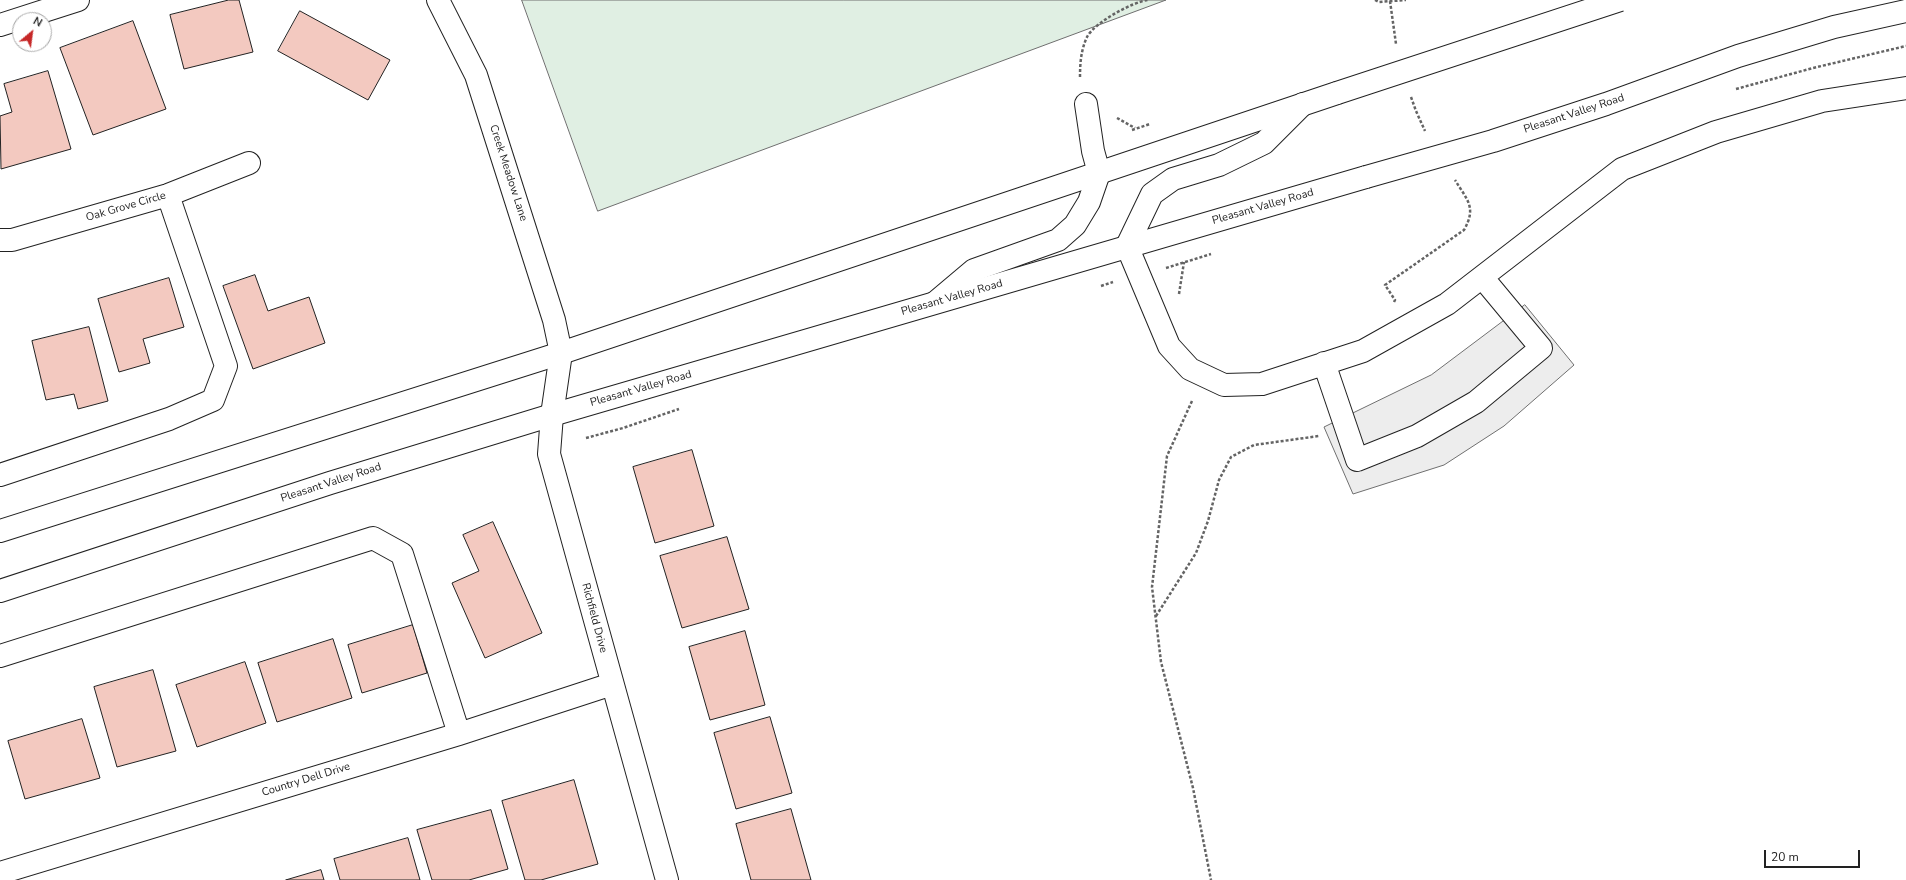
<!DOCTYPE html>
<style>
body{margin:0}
#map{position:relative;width:1906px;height:880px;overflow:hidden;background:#fff;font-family:"Nunito Sans",sans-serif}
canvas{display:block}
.north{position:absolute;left:12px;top:12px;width:40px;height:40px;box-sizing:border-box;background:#fff;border:1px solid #a7a7a7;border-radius:50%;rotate:29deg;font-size:11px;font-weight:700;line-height:16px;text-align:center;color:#222}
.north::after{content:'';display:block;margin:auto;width:14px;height:18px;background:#c62828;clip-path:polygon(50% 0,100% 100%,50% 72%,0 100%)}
.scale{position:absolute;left:1764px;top:850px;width:96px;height:18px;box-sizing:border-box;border:2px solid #222;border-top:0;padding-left:5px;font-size:12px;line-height:14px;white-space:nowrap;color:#222;-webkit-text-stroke:3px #fff;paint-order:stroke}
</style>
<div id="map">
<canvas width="1906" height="880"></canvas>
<div class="north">N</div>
<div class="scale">20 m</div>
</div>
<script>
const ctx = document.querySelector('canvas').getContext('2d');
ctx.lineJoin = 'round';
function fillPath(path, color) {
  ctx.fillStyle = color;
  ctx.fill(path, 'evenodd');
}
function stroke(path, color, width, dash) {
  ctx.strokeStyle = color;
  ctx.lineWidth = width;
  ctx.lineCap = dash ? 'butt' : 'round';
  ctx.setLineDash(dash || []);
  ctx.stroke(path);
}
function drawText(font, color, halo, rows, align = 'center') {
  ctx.font = font + ' "Nunito Sans",sans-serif';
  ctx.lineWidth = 3;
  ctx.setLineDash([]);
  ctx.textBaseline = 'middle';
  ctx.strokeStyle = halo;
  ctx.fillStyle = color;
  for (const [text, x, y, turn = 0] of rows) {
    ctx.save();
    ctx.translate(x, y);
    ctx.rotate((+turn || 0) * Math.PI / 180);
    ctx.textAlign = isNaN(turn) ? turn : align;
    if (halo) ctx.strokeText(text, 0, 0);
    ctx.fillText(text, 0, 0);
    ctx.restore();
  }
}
const green = new Path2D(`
 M522,0H1166L598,211Z`);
const parking = new Path2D(`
 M1525,305L1574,365L1504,426L1444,465L1353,494L1324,427L1431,375Z`);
const building = new Path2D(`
 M229,0H239L253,52L184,69L170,15Z
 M300,11L390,60L368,100L278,51Z
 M133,21L166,109L93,135L60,48Z
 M48,71L71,149L1,169L0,116L12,112L4,84Z
 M255,275L268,311L309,297L325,343L253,369L223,286Z
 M169,278L184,327L143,339L150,363L119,372L98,299Z
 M89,327L108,401L78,409L74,394L46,400L32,341Z
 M692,450L714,526L655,543L633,467Z
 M493,522L542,633L485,658L452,583L479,571L463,535Z
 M727,537L749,609L682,628L660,556Z
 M413,625L427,673L362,693L348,645Z
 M745,631L765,705L710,720L689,647Z
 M333,639L352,698L277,722L258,663Z
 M245,662L266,723L197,747L176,685Z
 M153,670L176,751L117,767L94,687Z
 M770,717L792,793L736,809L714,733Z
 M82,719L100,778L25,799L8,741Z
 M574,780L598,864L541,880H525L502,801Z
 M791,809L811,880H751L736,824Z
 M491,810L508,869L469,880H432L417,830Z
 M408,838L420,880H340L334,859Z
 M321,870L324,880H286Z`);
const path = new Path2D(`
 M1375,0L1379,2L1406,0
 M1390,1L1396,44
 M1080,77C1080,63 1081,50 1087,37C1094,23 1132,2 1148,0
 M1411,97L1416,111L1425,131
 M1117,118L1135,128
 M1132,130L1150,124
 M1166,268L1211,254
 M1101,286L1113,282
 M1179,294L1184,262
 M1394,302L1395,300L1385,285L1464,230C1477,207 1467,200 1455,180
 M1192,401L1167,456L1152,587L1161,662L1193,788L1211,880
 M586,438L623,428L679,409
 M1156,616L1196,553L1208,521L1219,480L1231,457L1254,445L1319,436`);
const minor = new Path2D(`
 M438,0L476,75L554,320L561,353L552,415L549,454L667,880
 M0,25L78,0
 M1303,104L1264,143L1219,165L1173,179L1152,194L1127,246L1169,346L1190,369L1224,385L1262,384L1363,351L1447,304L1622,169L1716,132L1822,101L1906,88
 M0,240H12L168,195L249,163
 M936,302L974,270L1058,240L1075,225L1089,202L1099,173L1093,151L1086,104
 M1324,363L1357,460L1417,436L1476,402L1541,348L1482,277
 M0,475L169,419L213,400L226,366L168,195
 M0,656L373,538L402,554L459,734
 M0,873L459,734L612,684`);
const major = new Path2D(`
 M0,531L561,353L1337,93
 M0,591L330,483L552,415L1366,177`);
const pathBridge = new Path2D(`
 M1736,89L1813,68L1906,46`);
const majorBridge = new Path2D(`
 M1337,93L1620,0
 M1366,177L1493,141L1606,104L1738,56L1834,27L1906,11`);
const streetNames = [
 ["Pleasant Valley Road",1574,114,-18],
 ["Creek Meadow Lane",508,173,72],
 ["Oak Grove Circle",126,207,-16],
 ["Pleasant Valley Road",1263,207,-16],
 ["Pleasant Valley Road",952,298,-16],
 ["Pleasant Valley Road",641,389,-16],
 ["Pleasant Valley Road",331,483,-18],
 ["Richfield Drive",594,618,75],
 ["Country Dell Drive",306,780,-17]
];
fillPath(green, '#e0efe3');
stroke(green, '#6f6f6f', 1);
fillPath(parking, '#ededed');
stroke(parking, '#6f6f6f', 1);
fillPath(building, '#f3c9c0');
stroke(building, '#222', 1);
stroke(minor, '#222', 24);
stroke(major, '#222', 24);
stroke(path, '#646464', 2.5, [3, 2]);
stroke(minor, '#fff', 22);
stroke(major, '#fff', 22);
stroke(majorBridge, '#222', 24, []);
stroke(pathBridge, '#646464', 2.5, [3, 2]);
stroke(majorBridge, '#fff', 22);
drawText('11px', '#222', '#fff', streetNames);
</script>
